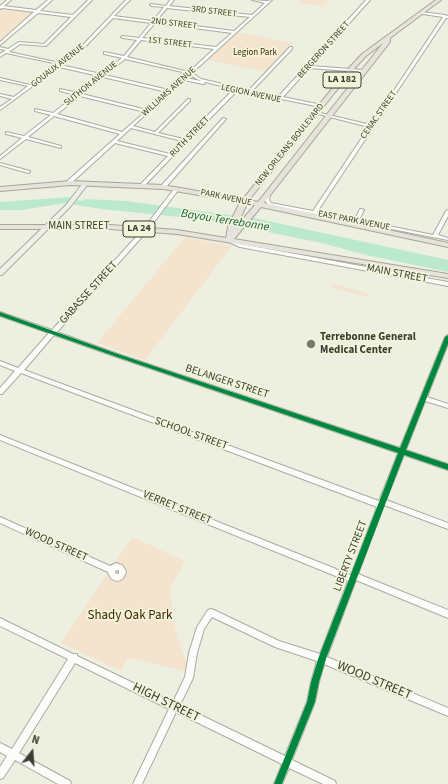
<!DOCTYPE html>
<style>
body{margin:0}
#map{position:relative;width:448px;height:784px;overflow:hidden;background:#edefe0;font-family:"Source Sans 3",sans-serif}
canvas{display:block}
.north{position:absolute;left:12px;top:732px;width:40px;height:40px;-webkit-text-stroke:3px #f2f5da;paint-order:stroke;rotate:17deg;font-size:11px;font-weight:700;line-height:16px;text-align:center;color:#3b3c32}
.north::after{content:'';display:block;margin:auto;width:14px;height:18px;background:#3b3c32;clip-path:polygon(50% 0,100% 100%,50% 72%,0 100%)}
</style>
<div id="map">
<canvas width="448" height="784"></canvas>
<div class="north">N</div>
</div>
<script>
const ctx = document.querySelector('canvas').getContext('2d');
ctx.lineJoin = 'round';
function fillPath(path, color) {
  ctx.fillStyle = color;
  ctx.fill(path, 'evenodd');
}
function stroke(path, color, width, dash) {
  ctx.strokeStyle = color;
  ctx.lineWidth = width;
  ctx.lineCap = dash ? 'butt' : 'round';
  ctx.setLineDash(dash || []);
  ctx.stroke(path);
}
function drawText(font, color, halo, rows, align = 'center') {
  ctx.font = font + ' "Source Sans 3",sans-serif';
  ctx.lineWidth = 3.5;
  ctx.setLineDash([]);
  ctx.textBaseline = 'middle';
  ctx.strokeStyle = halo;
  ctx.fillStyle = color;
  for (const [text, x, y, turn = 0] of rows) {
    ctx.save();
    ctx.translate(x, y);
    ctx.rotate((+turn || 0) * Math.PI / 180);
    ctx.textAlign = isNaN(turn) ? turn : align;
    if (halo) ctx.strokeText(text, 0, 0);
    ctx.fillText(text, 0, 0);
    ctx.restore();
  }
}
const green = new Path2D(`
 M300,0H331L323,7L298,2Z
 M0,8L37,12L0,44Z
 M238,32L293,43L265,72L208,60Z
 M185,237L232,246L145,360L97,343Z
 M333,283L369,294L367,297L331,287Z
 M132,537L185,561L170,589L174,624L189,672L128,658L121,671L61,643Z`);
const water = new Path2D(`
 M71,197L70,199L83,201L84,199L126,201L254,218L448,260V272L362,254L322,243L209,220L102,209L65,203L22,210H0V202Z`);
const minor = new Path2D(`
 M7,0H11L4,6L36,10L48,0H52L40,11L73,15L88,0H92L46,46L20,44L9,52L60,63L80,48L126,0H130L114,16L153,21L164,7L152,6L150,5L151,4L166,6L170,0H174L169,6L252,15L265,3L252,0L267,1L272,0L192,73L201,79L249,90L290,47H292V49L253,90L279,96L366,0H370L311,66L363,70L365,71L363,72L309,68L283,97L322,105L323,106L321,107L281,99L279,100L277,99L278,98L251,92L248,94L246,93L247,92L238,90L174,155V157H172L143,187H139V186L168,156L115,143L69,185H67L65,184V183L120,134L54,116L28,137L61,146V148L26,139L0,159V156L22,138L6,134V132L24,136L51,115L35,111V109L53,113L76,95L60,91V89L78,93L99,76L59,67L0,110V107L12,99L0,96V94L14,97L28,86L0,80V78L30,85L58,64L6,53L0,57V54L6,50L0,49V47L8,49L19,42L44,44L71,17L38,13L0,45V42L34,12L2,8L0,9V6ZM167,8L250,17L234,31L156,21ZM113,18L151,23L139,38L122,36L121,37L123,38L137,40L124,56L104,52V54L122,58L101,74L61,65L82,50ZM155,23L232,33L216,47L142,38ZM141,40L214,49L189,72L127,57ZM125,59L187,73L169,90L105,75ZM190,75L201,81L186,78ZM103,77L167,92L147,110L82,94ZM184,80L203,84H204L205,82L234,89L184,139L158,133L190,101V99H188L155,132L133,126ZM80,96L145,112L122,132L57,114ZM131,128L182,141L170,154L117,141Z
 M422,12L445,15L448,16V18H446L317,212L355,219L360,209H362L364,210L359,220L433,235L446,211L448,210V216L438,235L448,238V240L268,205L265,200L266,194L268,193L270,194L269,200L271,203L313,211L369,127L314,113L316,112L371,125L443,17L423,14H422Z
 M223,118L226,119L165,188H161V186Z
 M0,163L30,171V172L28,173L0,165Z
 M175,188H179V189L148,230L57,332L118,354L400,448L445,337L448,335V344L427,397L448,404V408L425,401L406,450L448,464V470L404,455L386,500L448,523V529L384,505L358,574L448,610V618L356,580L327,657L448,708V716L324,664L319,682L315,702L292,760L335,781L336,784H323L289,768L282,784H274L282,764L176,712L142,784H133L169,709L75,663L19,753L70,781L71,784H58L15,760L3,778L0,779V767L7,756L0,752V743L12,749L68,659L0,626V618L73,654H77V656L173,702L185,677L189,653L197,627L208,610L211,609L214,610L279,641L320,654L348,581L0,440V435L351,575L377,507L21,373L2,394H0V388L15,371L0,365V361L18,368L49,333L0,316V312L52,330L144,228ZM54,335L114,356L398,453L379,501L24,370ZM212,617L275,647L317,661L311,682L307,702L285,756L180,705L193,678L197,653L204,629Z
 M233,240L241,244L448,282V286L240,247L231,243V241Z
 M0,517L110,566L116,563L122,565L126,571C124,584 111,584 108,572L0,523ZM116,570H118L119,571V573L118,574L115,573Z`);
const secondary = new Path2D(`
 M85,182L88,184L70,207L2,275H0V269L66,205L83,183Z`);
const primary = new Path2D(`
 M436,0H441L390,38V42L264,203L448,243V247L261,207L234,239L448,274V278L177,234L110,229H0V225H110L177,230L226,238L228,227L240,202L163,189L71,185L0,191V187L71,181L163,185L243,199L348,69L362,54ZM383,43L258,202L249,200L352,71L366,56ZM247,204L255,205L235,228L236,227Z`);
const cycleway = new Path2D(`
 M0,312L118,354L400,448L445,337L448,335V344L406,450L448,464V470L404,455L326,659L319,682L315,702L282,784H274L307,702L311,682L318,659L398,453L114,356L0,316Z`);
const markers = [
 [311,344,5,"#797b6f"]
];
const farStreetnames = [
 ["3RD STREET",214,12,7],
 ["2ND STREET",174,24,7],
 ["1ST STREET",170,43,7],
 ["BERGERON STREET",324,50,-48],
 ["GOUAUX AVENUE",58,66,-38],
 ["SUTHON AVENUE",91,84,-39],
 ["WILLIAMS AVENUE",169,92,-42],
 ["LEGION AVENUE",251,94,12],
 ["CENAC STREET",379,115,-55],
 ["RUTH STREET",190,137,-46],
 ["NEW ORLEANS BOULEVARD",290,145,-51],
 ["PARK AVENUE",226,198,12],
 ["EAST PARK AVENUE",354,221,11]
];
const farParknames = [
 ["Legion Park",255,53]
];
const shields = [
 [342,80,38],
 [139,229,32]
];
const shieldNames = [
 ["LA 182",342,80],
 ["LA 24",139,229]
];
const streetNames = [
 ["MAIN STREET",79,227],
 ["MAIN STREET",397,274,11],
 ["GABASSE STREET",89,293,-48],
 ["BELANGER STREET",227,382,18],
 ["SCHOOL STREET",191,434,20],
 ["VERRET STREET",177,508,22],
 ["WOOD STREET",56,545,24],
 ["LIBERTY STREET",351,556,-69]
];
const poiNames = [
 ["Terrebonne General",320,338],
 ["Medical Center",320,351]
];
const waterNames = [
 ["Bayou Terrebonne",225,221,9]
];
const nearParknames = [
 ["Shady Oak Park",130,616]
];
const nearStreetnames = [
 ["WOOD STREET",374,681,23],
 ["HIGH STREET",166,703,26]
];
fillPath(green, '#f4e4ce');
fillPath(water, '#bbe9cd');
stroke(minor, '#aaaba0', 2);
stroke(secondary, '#aaaba0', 2);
stroke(primary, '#a8a595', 2);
fillPath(minor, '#fcfdfa');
fillPath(secondary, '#f0f0eb');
fillPath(primary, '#e5e3dc');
fillPath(cycleway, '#00873e');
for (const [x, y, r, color] of markers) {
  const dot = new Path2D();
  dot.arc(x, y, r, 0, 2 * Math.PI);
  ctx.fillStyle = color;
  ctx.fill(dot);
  stroke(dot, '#f2f5da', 1.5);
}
drawText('9px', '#3b3c32', '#f2f5da', farStreetnames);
drawText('9px', '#442401', '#f2f5da', farParknames);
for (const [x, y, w] of shields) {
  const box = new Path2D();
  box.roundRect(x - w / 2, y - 8, w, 16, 3);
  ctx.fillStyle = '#f2f5da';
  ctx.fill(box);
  stroke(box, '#3b3c32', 1);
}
drawText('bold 10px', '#3b3c32', null, shieldNames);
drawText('11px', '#3b3c32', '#f2f5da', streetNames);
drawText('bold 11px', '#3b3c32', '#f2f5da', poiNames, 'left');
drawText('italic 12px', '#116041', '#f2f5da', waterNames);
drawText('13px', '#442401', '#f2f5da', nearParknames);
drawText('13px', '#3b3c32', '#f2f5da', nearStreetnames);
</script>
